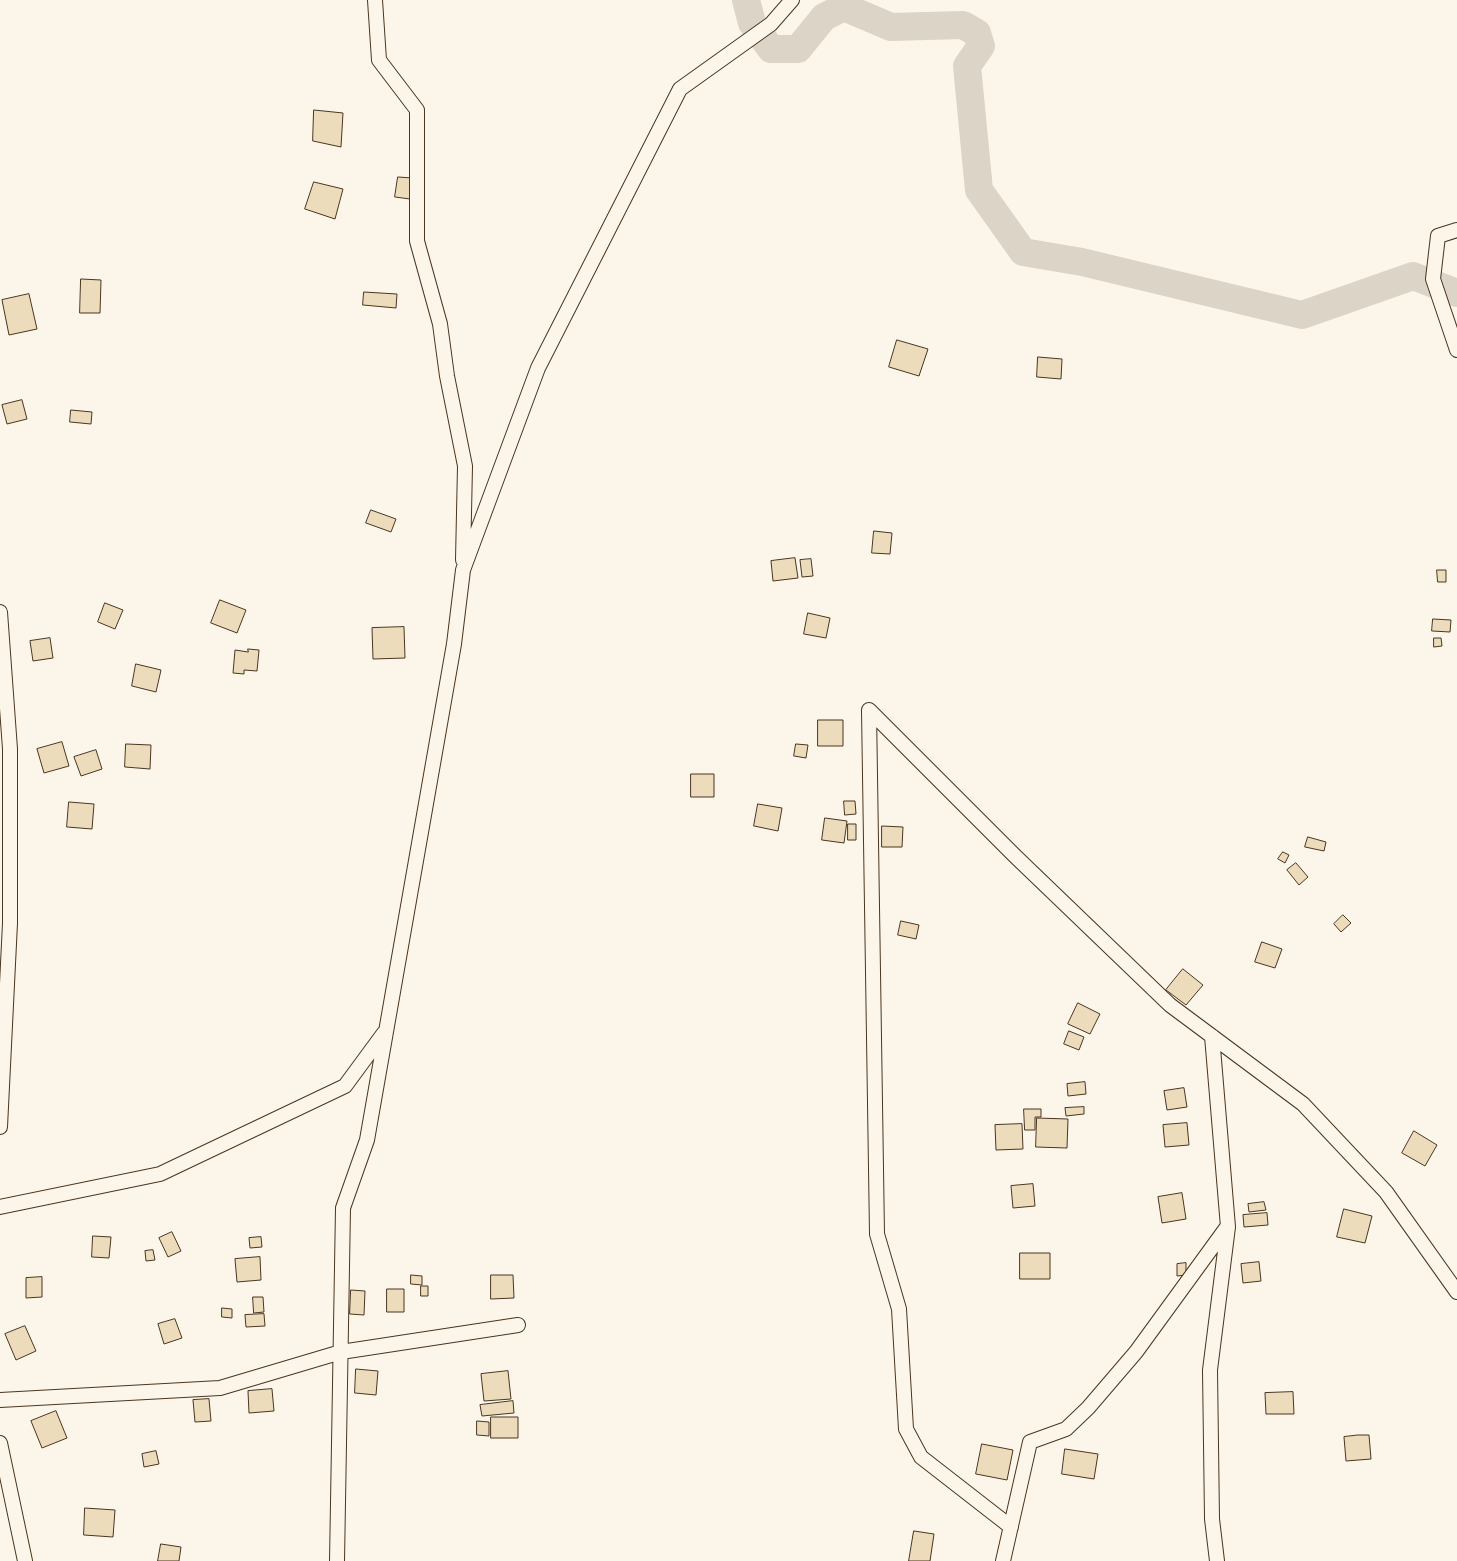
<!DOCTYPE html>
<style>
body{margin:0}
canvas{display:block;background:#fbf6e9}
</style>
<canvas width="1457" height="1561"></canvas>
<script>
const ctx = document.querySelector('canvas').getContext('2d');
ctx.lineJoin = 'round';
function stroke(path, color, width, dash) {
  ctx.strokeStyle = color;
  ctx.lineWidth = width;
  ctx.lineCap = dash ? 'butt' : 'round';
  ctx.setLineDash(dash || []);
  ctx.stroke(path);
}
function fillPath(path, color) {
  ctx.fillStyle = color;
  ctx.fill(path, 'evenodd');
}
const river = new Path2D(`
 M746,0L752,23L771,49H798L824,17L844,7L891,27L963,25L977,33L981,46L967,66L979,190L1023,252L1082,262L1302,315L1413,276L1457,293`);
const building = new Path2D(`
 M314,110L343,113L341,147L313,141Z
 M398,177L413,178L410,199L395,197Z
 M314,182L343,189L335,219L305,209Z
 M81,279L101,280L100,313H80Z
 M364,292L397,294L396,308L363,305Z
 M29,294L37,329L9,335L2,300Z
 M897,340L928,349L919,376L889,367Z
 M1038,357L1062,359L1061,379L1037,377Z
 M22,400L27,419L7,424L2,405Z
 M71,410L92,412L91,424L70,422Z
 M371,510L396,519L391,532L366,523Z
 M874,531L892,533L890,554L872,553Z
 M795,558L798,578L773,581L771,561Z
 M811,559L813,576L802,577L800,560Z
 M1437,570H1446V582H1438Z
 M220,600L246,610L237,633L211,623Z
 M105,603L123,610L115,629L98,622Z
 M808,613L830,618L826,638L804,634Z
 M1433,619L1451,620L1450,632L1432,631Z
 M404,627L405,658L373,659L372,628Z
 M50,638L53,658L33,661L30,641Z
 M1434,638H1441L1442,646L1434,647Z
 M248,649L259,650L257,671L244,670V674L233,673L235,650L248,652Z
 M136,664L161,670L156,692L132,686Z
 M818,720H843V746H818Z
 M62,742L69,766L44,773L37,749Z
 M126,744L151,745L150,769L125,767Z
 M796,744L808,745L806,758L794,756Z
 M96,750L102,769L81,776L74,757Z
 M691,774H714V797H691Z
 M844,801H855L856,814L845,815Z
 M69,802L94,804L92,829L67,827Z
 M758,804L782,808L778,831L754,826Z
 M825,818L847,821L844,843L822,840Z
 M848,824H856V840H848Z
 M882,826L903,827L902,847H882Z
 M1308,837L1326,842L1324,851L1305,847Z
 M1283,852L1289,855L1285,863L1278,859Z
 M1296,863L1308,877L1299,885L1287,870Z
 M1343,915L1351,923L1341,932L1334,924Z
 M901,921L919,925L916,939L898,935Z
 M1262,942L1282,949L1275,968L1255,962Z
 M1183,969L1203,985L1186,1005L1166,990Z
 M1078,1003L1100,1014L1090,1034L1068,1024Z
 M1069,1031L1084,1037L1079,1050L1064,1044Z
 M1085,1082L1086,1094L1068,1096L1067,1084Z
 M1184,1088L1187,1107L1167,1110L1164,1091Z
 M1084,1107V1114L1066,1116L1065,1108Z
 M1024,1109H1041V1117H1035V1130H1025Z
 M1037,1118L1068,1119L1067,1148L1036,1147Z
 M1187,1123L1189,1145L1165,1147L1163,1125Z
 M1022,1124L1023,1149L996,1150L995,1125Z
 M1414,1131L1437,1145L1425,1166L1402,1153Z
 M1033,1184L1035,1206L1013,1208L1011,1186Z
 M1182,1193L1186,1219L1162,1223L1158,1197Z
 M1264,1202L1266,1210L1249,1212L1248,1204Z
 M1344,1209L1372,1216L1365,1243L1337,1237Z
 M1267,1213L1268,1225L1244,1227L1243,1215Z
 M172,1232L181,1251L168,1257L159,1238Z
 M93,1236L111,1237L109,1258L92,1257Z
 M261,1237L262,1247L250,1248L249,1238Z
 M153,1250L155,1260L146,1261L145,1251Z
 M1020,1253H1050V1279H1020Z
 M260,1257L261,1280L237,1282L235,1259Z
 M1259,1262L1261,1281L1243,1283L1241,1264Z
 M1186,1263V1275L1177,1276V1264Z
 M411,1275L422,1276V1285L411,1284Z
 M491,1275H513L514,1298L491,1299Z
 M42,1277V1297L26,1298V1278Z
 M421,1286H428V1296H421Z
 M387,1289H404V1312H387Z
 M351,1290L365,1291L364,1315L350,1314Z
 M253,1297H263L264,1312L254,1313Z
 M222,1308L232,1309V1318L222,1317Z
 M264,1314L265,1326L246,1327L245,1315Z
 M175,1319L182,1338L164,1344L158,1324Z
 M25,1326L36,1351L16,1360L5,1334Z
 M356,1369L378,1371L376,1395L355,1393Z
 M508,1371L511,1399L484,1401L481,1374Z
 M272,1389L274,1411L249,1413L248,1391Z
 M1293,1392L1294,1414H1266L1265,1393Z
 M209,1399L211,1421L195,1422L193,1400Z
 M513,1401L514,1413L482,1416L480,1405Z
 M56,1411L67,1438L42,1448L31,1421Z
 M491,1417H518V1438H491Z
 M477,1421L489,1422V1436L477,1435Z
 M1358,1435H1369L1371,1459L1346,1461L1344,1437Z
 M982,1444L1013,1450L1007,1480L976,1474Z
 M1065,1449L1098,1454L1094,1479L1062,1474Z
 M156,1451L159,1464L144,1467L142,1454Z
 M85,1508L115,1510L113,1537L84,1535Z
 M914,1531L934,1534L930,1561H909Z
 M161,1544L181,1547L179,1561H158Z`);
const street = new Path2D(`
 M375,0L379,60L417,110V241L440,324L447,376L465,466L463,560
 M1457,230L1438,236L1433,279L1457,350
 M0,612L10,749V923L0,1127
 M869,710L877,1234L899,1309L906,1429L921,1457L1011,1527
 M869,710L1015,856L1170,1005L1303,1104L1386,1192L1457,1292
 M1212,1036L1228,1227L1210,1370L1212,1519L1217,1561
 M0,1207L160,1174L345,1086L384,1033
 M0,1400L220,1388L341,1352L518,1325
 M0,1443L25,1561
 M337,1561L343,1208L367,1140L454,644L463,570L538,368L680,89L771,24L792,0
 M1003,1561L1030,1442L1066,1429L1088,1408L1136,1352L1227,1227`);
stroke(river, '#dcd4c6', 28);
fillPath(building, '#ecdcbc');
stroke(building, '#4a3520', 1);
stroke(street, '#4a3520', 16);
stroke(street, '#fbf6e9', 14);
</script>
